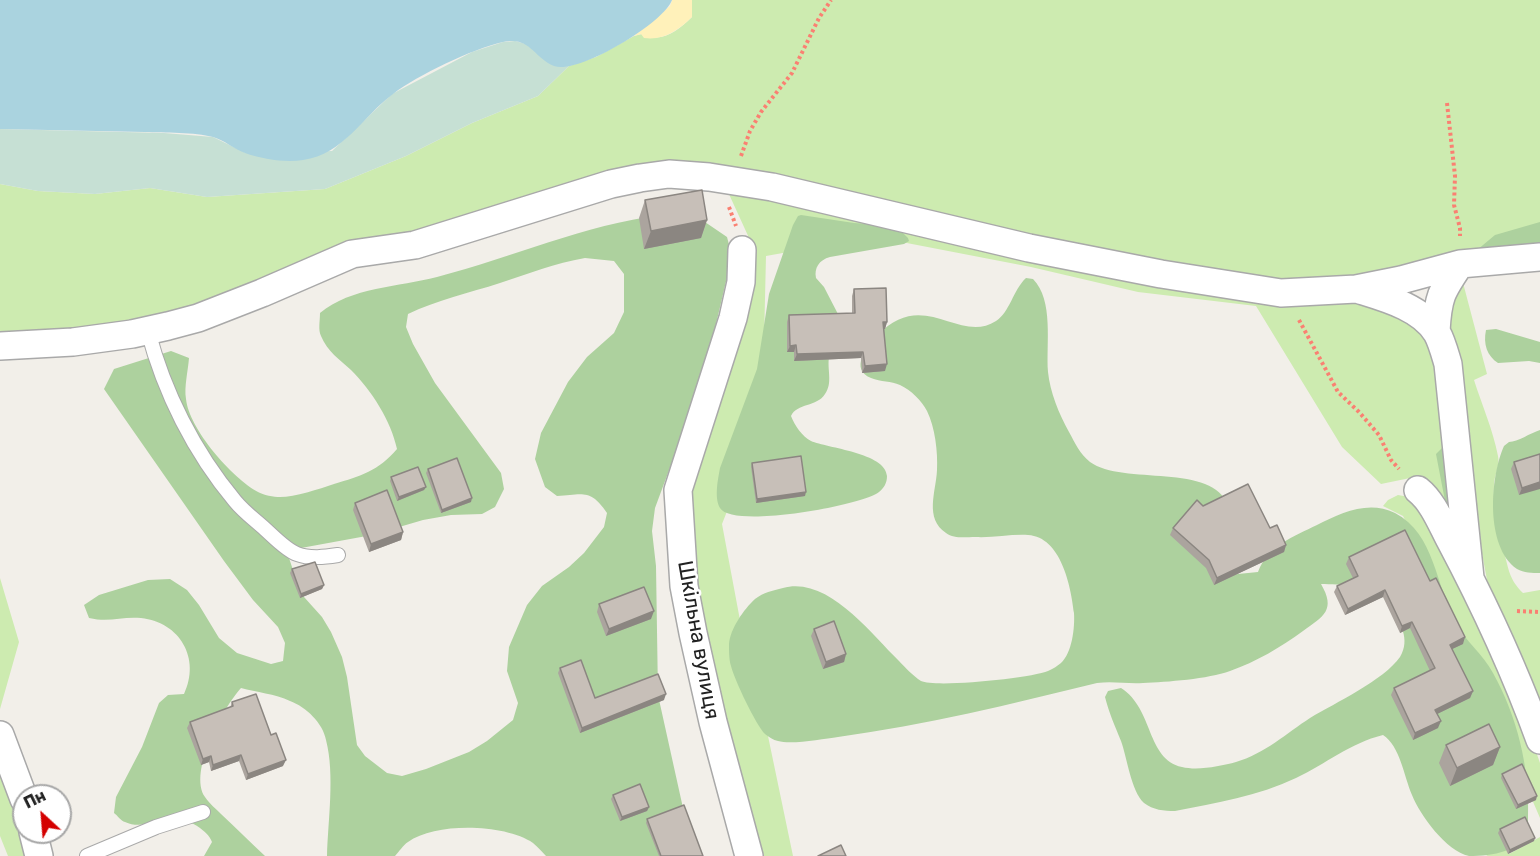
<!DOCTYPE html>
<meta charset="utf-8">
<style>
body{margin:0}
#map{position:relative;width:1540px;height:856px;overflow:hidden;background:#f2efe9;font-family:Rubik,sans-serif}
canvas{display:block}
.north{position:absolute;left:12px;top:784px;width:60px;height:60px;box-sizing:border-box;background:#fff;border:2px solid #a7a7a7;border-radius:50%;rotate:334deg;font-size:16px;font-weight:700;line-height:24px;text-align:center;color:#222}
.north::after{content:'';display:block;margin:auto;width:21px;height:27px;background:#d40000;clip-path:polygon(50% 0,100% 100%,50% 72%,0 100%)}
</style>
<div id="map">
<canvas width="1540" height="856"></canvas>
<div class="north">Пн</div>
</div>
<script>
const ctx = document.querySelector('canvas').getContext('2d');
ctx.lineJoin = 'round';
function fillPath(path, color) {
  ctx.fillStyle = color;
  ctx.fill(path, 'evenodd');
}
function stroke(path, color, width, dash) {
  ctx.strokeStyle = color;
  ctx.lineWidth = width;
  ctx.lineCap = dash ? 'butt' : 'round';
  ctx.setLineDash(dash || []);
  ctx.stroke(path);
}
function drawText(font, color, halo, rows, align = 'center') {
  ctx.font = font + ' Rubik,sans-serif';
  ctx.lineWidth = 5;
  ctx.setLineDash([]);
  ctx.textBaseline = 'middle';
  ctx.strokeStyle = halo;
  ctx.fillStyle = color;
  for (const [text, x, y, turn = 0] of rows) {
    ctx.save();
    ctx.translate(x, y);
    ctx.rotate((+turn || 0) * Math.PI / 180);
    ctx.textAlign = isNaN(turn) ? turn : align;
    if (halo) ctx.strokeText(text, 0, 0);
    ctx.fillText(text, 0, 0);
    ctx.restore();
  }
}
const grass = new Path2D(`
 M692,0H1540V249L1398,273L1296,281L1204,275L664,170L165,322L0,338V184L38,191L95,194L150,188L207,197L325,189L406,156L472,123L538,96L569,66L596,57L634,36L642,34C662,44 677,31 692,17Z
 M728,192L1357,300L1417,321L1439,361L1449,441L1445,501L1451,512L1422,483L1410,478L1381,484L1342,447L1256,306L1138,292L1031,267L824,227L794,251L766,256L763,383L752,448L722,524L751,679L763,712L793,856H764L715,690L695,573L691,485L755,251Z
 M1462,279L1487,374L1474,380C1482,405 1493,430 1498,456C1500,465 1495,474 1494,483C1493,508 1497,529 1504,552C1509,570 1509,579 1523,593L1540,590V711L1490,596L1481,548L1455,359L1444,301Z
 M1398,495L1409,497L1425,514L1524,717L1540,763V818L1472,660L1403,516L1383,506L1388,500Z
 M0,578L19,642L0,709Z
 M0,750L16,789L24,816V832L34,856H8L0,836Z
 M1540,837V856H1486L1504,844L1509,854Z`);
const forest = new Path2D(`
 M662,215L702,220L727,237L732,256L716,324L678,446L655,508L652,531L656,566L658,695L683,808L702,856H546C542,852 538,847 533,843C505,824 436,822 408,842C403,845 399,852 395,856H327C328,820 335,775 326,740C323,723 306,707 290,701C275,694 256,692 241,688C223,708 188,772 205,797C209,803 216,809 221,814C236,828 250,842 265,856H204L212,842C209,835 206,833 200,828C172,807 148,833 125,822C121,821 117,815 114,813L116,797L142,747L159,703L168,695L184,694C201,659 180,622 141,618C122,616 110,623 89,618L84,605L99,595L148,580L170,579L187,590L199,605L219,638L237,653L271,664L283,661L285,643L278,627L253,600L224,561L104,389L114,369L171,351L189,358C188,371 184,387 186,399C189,429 232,478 258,492C263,495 274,497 280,497C295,497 319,489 334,484C361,476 378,471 397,449C391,421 372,391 351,370C340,360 327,351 321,336C318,330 320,321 320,313C351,287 399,287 437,277C514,257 583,225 662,215ZM585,258L614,261L624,274V312L614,333L587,357L568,382L541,433L535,459L545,487L557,496C584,494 591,489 607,513L604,527L584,553L569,567L542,586L527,605L509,647L507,671L518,703L513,720L487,741L469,752L426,769L402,776L387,773L365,756L357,745L347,677L342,657L331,632L322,617L304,597L297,582L289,558L301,548L372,535L423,520L451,515L482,514L495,507L504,489L501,473L435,383L413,344L406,327L408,314C437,300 469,293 500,283C528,274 555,263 585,258Z
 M801,215L854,223L884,225L901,231L908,238L909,241L904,244L830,257C819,260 814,268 816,278L824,287L839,316C836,330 831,344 829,357C827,370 833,383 825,394C817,407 797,403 791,416C795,426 802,436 811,441C827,448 886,453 887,476C887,483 884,488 879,492C861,506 732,529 720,508C714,498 718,479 720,468L757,369L769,294L793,225L798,216Z
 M1540,222V268L1477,250L1495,235Z
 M1026,278L1033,279C1054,300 1046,344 1048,372C1050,392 1059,414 1069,432C1075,443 1080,454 1090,462C1123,486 1214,462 1228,506C1232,520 1228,559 1228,575L1258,572C1267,547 1294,536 1317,525C1341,513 1368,500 1395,513C1435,534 1436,586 1455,622C1465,641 1483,654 1493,673C1517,716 1530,768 1528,817C1528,822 1528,831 1526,835C1522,843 1513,847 1505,851C1494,855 1481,856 1469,856C1446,851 1420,815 1412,795C1404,776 1400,746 1383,735C1350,743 1326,764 1296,778C1258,796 1216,803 1175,811C1164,811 1153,810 1144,803C1131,791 1127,757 1121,741C1115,726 1109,713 1105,697L1108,691L1121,688C1154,709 1146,759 1182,767C1198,771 1221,766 1236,762C1264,754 1287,733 1310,718C1335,703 1384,680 1400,657C1411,639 1400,622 1390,607C1388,604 1386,598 1382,596C1364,584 1341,585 1321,584C1336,610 1324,616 1303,631C1281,647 1256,662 1230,671C1208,679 1167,682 1143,683C1127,684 1113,681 1097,683C1012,704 925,725 838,737C823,739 791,745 778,741C773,740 769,737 765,734C756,725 734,679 731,666C729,660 729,650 729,644C730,629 744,609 755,599C764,592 772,591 783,588C828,576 870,633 899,661C905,667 913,676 921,681C936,688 1032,678 1048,671C1053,669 1057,666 1061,663C1072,653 1075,628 1074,613C1071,586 1061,537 1028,535C1011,534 993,538 975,537C966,537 954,539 946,533C924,518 936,492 937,470C938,452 935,427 927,411C922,401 911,390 900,385C891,381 881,382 871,378C849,369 867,347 877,336C923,286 959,345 996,321C1010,312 1013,290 1026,278Z
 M1496,329L1540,342V363L1529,361L1498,363C1487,356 1483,344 1486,330Z
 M1540,430V573C1532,573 1524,573 1517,569C1485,547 1490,477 1504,446L1509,442C1518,442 1530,433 1540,430Z
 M1449,441L1458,510L1445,501L1436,454Z`);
const wetland = new Path2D(`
 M515,41L526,44L555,66H569L538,96L472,123L406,156L325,189L207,197L150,188L95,194L38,191L0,184V129L164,133L213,137L246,153L332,151L392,94L472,52L503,42Z`);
const sand = new Path2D(`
 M672,0H692V17C679,30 663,41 644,38L641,34L634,36L670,6Z`);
const water = new Path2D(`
 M0,0H672C664,23 578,75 554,66C533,57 530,36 503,42C472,49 418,75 393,94C362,117 344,154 303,160C286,163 262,159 245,153C234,149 224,140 213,137C195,132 164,133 145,132C97,131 48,130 0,129Z`);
const path = new Path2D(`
 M1447,103L1455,176L1454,205L1460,228V236
 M741,156L750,131L761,112L792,73L819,18L831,0
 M729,207L736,226
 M1299,320L1338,392L1359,412L1379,435L1391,460L1399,469
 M1517,611L1540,612`);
const lane = new Path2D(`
 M148,331C164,392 194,452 235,501C243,511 255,520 265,529C274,537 286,550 297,554C310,559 325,557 338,555
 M87,856L156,827L203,812`);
const street = new Path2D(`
 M742,250L741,282L733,318L678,490L684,586L693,633L713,722L749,856
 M1360,290C1386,298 1422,308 1437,333C1442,342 1445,354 1448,364L1470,578
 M1436,331C1438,297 1441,292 1460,264
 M0,346L73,342L132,334L168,326L198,318L262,293L352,254L415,245L611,184L640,178L669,174L709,177L772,187L1029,248L1161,274L1281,293L1356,289L1401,280L1460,264L1540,257
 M1418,490C1433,502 1441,523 1450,540C1484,604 1515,671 1540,740
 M0,735L24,799
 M33,832L39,856`);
const wall = new Path2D(`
 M645,200L707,220L701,238L644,249L639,218Z
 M854,289L887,322L885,329H884L885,371L862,373L861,358L794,361V352H787V322L789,315L852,313V296Z
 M1540,454L1519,495L1511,469L1514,462Z
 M752,463L805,496L756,503L751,467Z
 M428,469L471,502L441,513L426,473Z
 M391,477L426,487L424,490L397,501L390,481Z
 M355,503L403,532L401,540L369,552L353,510Z
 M1203,506L1270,528L1286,545L1284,552L1214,585L1206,568L1170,535L1173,528Z
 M1349,557L1430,581L1463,644L1452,649L1473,691L1470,698L1437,714L1438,728L1413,740L1391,695L1394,688L1430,671L1410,628L1400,633L1383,597L1345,615L1334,592L1337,586L1353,578L1346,564Z
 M292,569L324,585L322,589L300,598L290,573Z
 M599,604L651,619L606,636L597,612Z
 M814,629L846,654L844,662L823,669L811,636Z
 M560,668L595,698L664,700L580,733L558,673Z
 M232,702L271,735L283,766L246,780L239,761L211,771L209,762L201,765L187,728L190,722L230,708Z
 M1446,745L1500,747L1493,765L1450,786L1439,763Z
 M1502,774L1536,800L1516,809L1501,778Z
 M613,795L649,807L647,811L620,821L611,799Z
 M647,819L703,856H659L646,823Z
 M1500,829L1534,841L1508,854L1498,833Z`);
const shadedWall = new Path2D(`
 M707,220L701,238L644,249L651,231Z
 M883,322H887L885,329H881Z
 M796,345L794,352H787L790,346Z
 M863,352L861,358L794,361L797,354Z
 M887,364L885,371L862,373L865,366Z
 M1540,482V489L1519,495L1522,488Z
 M426,487L424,490L397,501L399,497Z
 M806,492L805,496L756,503L757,499Z
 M472,498L471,502L441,513L442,510Z
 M403,532L401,540L369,552L371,544Z
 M1286,545L1284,552L1214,585L1217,578Z
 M324,585L322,589L300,598L301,594Z
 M1385,590L1383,597L1345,615L1348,609Z
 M654,611L651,619L606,636L609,629Z
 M1412,622L1410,628L1400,633L1402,626Z
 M1465,637L1463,644L1448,651L1450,645Z
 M846,654L844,662L823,669L826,662Z
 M1473,691L1470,698L1433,716L1435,710Z
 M666,694L664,700L580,733L582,728Z
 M1441,721L1438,728L1413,740L1415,733Z
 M1500,747L1493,765L1450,786L1457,768Z
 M241,755L239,761L211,771L213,765Z
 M211,756L209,762L201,765L203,759Z
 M286,760L283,766L246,780L248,774Z
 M1537,796L1536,800L1516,809L1518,805Z
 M649,807L647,811L620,821L622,817Z
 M1535,838L1534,841L1508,854L1510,850Z`);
const building = new Path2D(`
 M702,190L707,220L651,231L645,200Z
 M886,288L887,322H883L887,364L865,366L863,352L797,354L796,345L790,346L789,315L855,313L854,289Z
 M1540,454V482L1522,488L1514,462Z
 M801,456L806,492L757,499L752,463Z
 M457,458L472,498L442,510L428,469Z
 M418,467L426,487L399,497L391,477Z
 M1248,484L1270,528L1277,525L1286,545L1217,578L1209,560L1173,528L1197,500L1203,506Z
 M387,490L403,532L371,544L355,503Z
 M1405,530L1430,581L1436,578L1465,637L1450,645L1473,691L1435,710L1441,721L1415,733L1394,688L1435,668L1412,622L1402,626L1385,590L1348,609L1337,586L1358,576L1349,557Z
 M315,562L324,585L301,594L292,569Z
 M644,587L654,611L609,629L599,604Z
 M834,621L846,654L826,662L814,629Z
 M581,660L595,698L658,674L666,694L582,728L560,668Z
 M256,694L271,735L276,733L286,760L248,774L241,755L213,765L211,756L203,759L190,722L233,706L232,702Z
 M1489,724L1500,747L1457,768L1446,745Z
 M1522,764L1537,796L1518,805L1502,774Z
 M640,784L649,807L622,817L613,795Z
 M684,805L703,856H661L647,819Z
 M1525,817L1535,838L1510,850L1500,829Z
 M841,845L846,856H818Z`);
const streetNames = [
 ["Шкільна вулиця",698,640,80]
];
fillPath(grass, '#cdebb0');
fillPath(forest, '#add19e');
fillPath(wetland, '#c6e0d4');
fillPath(sand, '#fff1ba');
fillPath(water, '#aad3df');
stroke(lane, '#a9a9a9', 16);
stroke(street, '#a9a9a9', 30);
stroke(path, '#fa8072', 4, [3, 3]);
stroke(lane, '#fff', 14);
stroke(street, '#fff', 27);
fillPath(wall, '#aba49e');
fillPath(shadedWall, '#8b8681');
fillPath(building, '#c7bfb8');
stroke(building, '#8b8681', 1.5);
drawText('21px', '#222', '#fff', streetNames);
</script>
